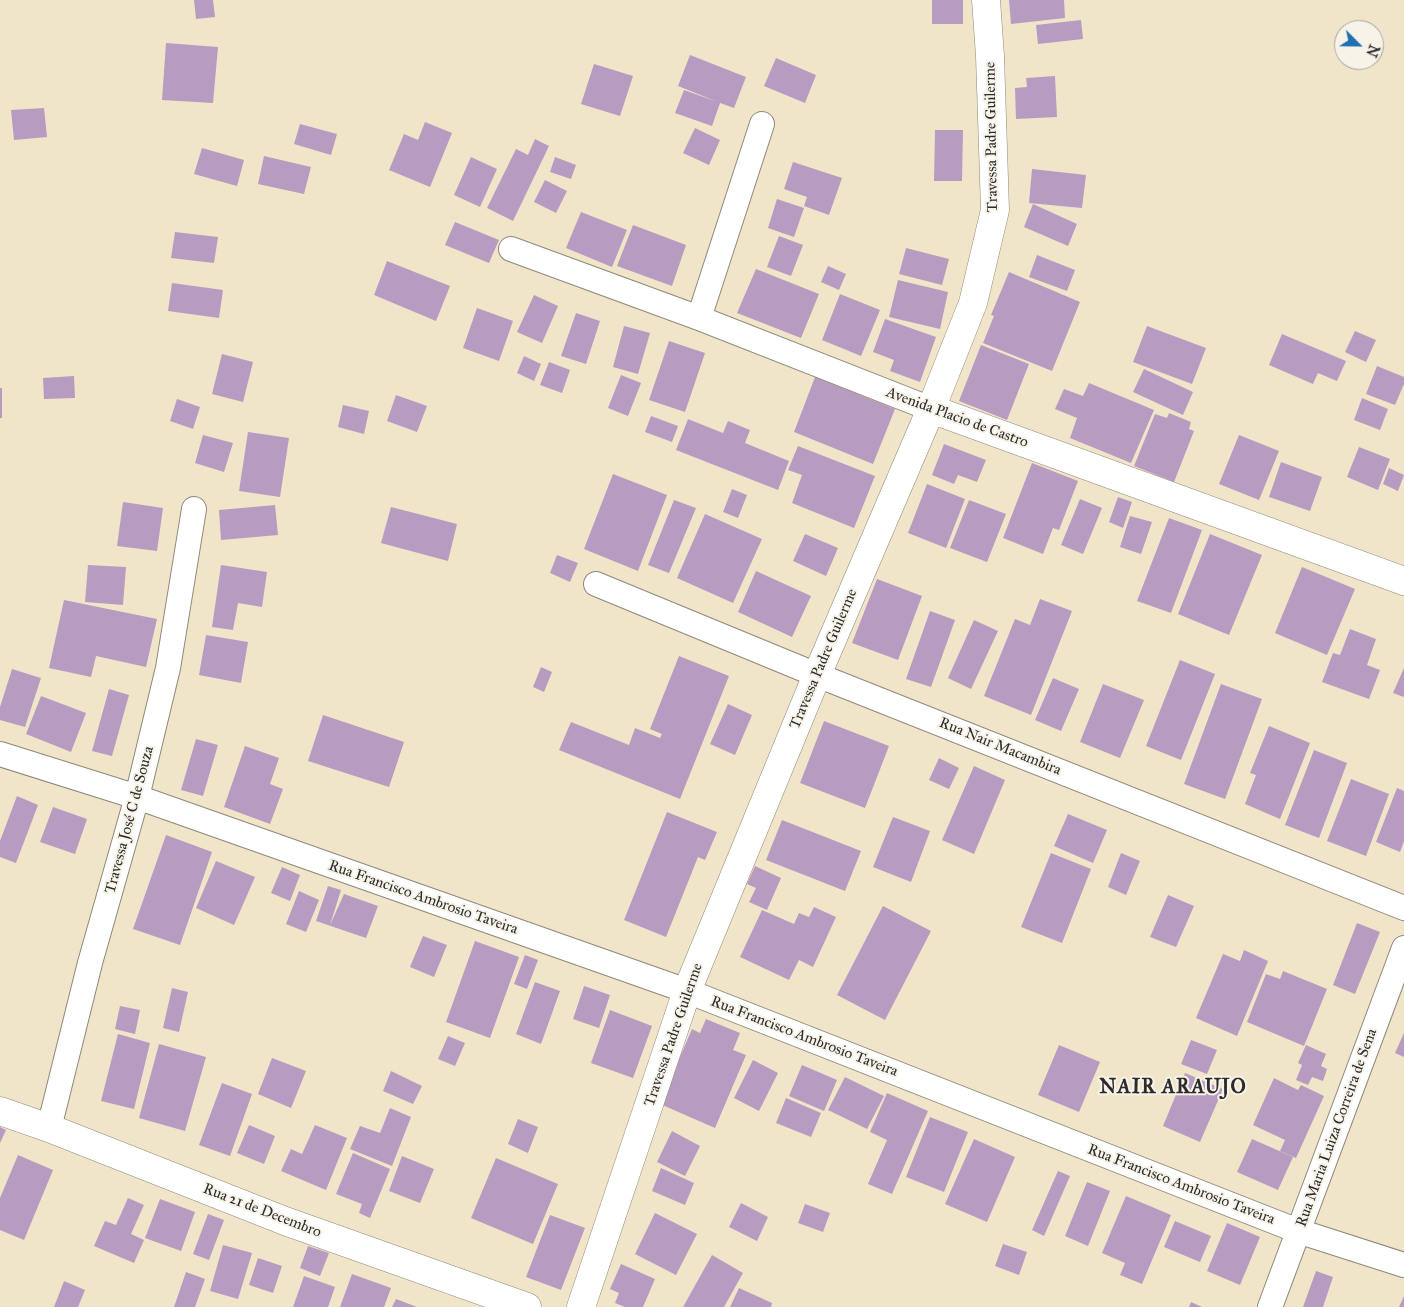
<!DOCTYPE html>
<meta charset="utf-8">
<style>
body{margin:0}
#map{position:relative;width:1404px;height:1307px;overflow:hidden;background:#f0e5c9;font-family:"IM FELL Great Primer",serif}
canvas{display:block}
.north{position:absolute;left:1334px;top:20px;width:50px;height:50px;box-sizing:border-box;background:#f7f3e8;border:1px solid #a5a39c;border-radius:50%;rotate:113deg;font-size:14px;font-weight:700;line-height:20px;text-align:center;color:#2b2b2b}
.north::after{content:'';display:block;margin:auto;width:18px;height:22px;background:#1f6fb2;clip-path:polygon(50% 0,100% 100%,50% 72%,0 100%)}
</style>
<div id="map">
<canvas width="1404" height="1307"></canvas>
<div class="north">N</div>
</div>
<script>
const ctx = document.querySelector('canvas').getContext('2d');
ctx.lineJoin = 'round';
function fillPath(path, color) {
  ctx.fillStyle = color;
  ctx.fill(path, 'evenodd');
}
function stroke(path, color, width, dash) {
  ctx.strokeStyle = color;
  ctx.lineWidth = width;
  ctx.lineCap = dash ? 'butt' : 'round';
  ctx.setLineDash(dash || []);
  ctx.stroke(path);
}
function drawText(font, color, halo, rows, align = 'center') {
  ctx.font = font + ' "IM FELL Great Primer",serif';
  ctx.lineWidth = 4;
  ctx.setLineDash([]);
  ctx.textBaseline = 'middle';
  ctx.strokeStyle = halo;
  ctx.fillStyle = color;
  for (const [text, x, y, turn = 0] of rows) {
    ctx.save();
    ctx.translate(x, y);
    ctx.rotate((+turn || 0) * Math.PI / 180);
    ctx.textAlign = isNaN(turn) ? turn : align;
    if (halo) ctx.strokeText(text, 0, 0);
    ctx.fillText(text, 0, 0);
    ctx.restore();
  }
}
const building = new Path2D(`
 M194,0H213L215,17L196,19Z
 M932,0H963V24H932Z
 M1009,0H1064L1065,18L1011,24Z
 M1081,20L1083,39L1038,44L1036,25Z
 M166,43L218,47L213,103L162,100Z
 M690,55L746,77L734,108L720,103L712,126L675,113L684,90L718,102L678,86Z
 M776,58L816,75L805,103L764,86Z
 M594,64L633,76L620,116L581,104Z
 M1055,76L1057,117L1016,119L1015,88L1027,87L1026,78Z
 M44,108L47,137L14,140L11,110Z
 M425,122L452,133L430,187L389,170L404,134L418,140Z
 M300,124L337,134L331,155L294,144Z
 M695,128L720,140L709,165L683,153Z
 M935,130H963L962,181H934Z
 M535,139L549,146L513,221L487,208L516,149L528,155Z
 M202,148L244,160L237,186L194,174Z
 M264,156L311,167L304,194L258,184Z
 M471,157L497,169L480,207L454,195Z
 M555,157L576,165L571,179L550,172Z
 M793,162L842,178L829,215L804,206L807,197L784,189Z
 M1032,169L1086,175L1082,208L1029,203Z
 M545,180L567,191L556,213L534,202Z
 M777,199L804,208L794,237L768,228Z
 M1033,204L1077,224L1068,246L1024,227Z
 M581,212L627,230L612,267L566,248Z
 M455,222L499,240L489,263L445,245Z
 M633,225L686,245L672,286L617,266Z
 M175,232L218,237L214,263L171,258Z
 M779,236L803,245L791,276L767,267Z
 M906,248L949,259L942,285L899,274Z
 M1037,255L1075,270L1067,291L1029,277Z
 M387,261L450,286L436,321L374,295Z
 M828,266L846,274L839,290L821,282Z
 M756,269L819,294L801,338L737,313Z
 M1009,272L1080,302L1052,371L983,343L994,316L991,315Z
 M898,280L948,292L940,329L889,317Z
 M172,283L223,290L219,318L168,311Z
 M840,294L880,310L861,356L822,340Z
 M534,295L558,306L542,343L517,332Z
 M477,308L513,321L499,361L463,348Z
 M576,313L600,321L586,364L561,356Z
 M885,319L936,337L920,382L890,371L894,360L873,352Z
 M624,326L650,333L638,374L613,367Z
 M1147,326L1206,348L1192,384L1133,362Z
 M1355,331L1376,340L1366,362L1345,352Z
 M1282,334L1346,361L1337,381L1318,373L1313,384L1269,365Z
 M669,341L705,353L685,412L649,400Z
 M981,345L1029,364L1007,420L959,401Z
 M222,354L253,362L243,402L212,394Z
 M524,356L541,364L534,381L517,373Z
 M549,362L570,370L562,393L540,385Z
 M1377,366L1404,377V384L1395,405L1366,394Z
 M1144,369L1193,392L1183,415L1133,392Z
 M621,375L641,383L628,416L608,408Z
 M74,376L75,398L44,399L43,378Z
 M815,377L895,409L873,464L794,432Z
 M1089,383L1154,410L1131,463L1070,438L1077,418L1055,409L1064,389L1083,396Z
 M0,388H2V418H0Z
 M396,395L427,406L417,432L387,421Z
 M1362,398L1388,409L1380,430L1354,420Z
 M177,399L200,407L193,429L170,421Z
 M343,405L369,411L364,434L338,427Z
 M1169,413L1191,422L1189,429L1194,431L1174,482L1134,466L1155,414L1167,418Z
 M651,416L678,426L672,442L645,432Z
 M688,419L723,433L728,421L750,430L745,443L789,461L778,490L676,450Z
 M248,432L289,438L280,497L239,491Z
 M203,435L233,443L224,472L195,463Z
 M1239,435L1279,451L1259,500L1219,484Z
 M944,444L986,460L977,482L958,475L954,484L932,475Z
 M798,446L875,476L854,528L792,503L802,475L788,470Z
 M1359,447L1390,459L1378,490L1347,477Z
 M1281,462L1322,477L1310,511L1269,497Z
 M1032,463L1078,481L1059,530L1053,528L1043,554L1003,538Z
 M1389,468L1404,475L1398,491L1383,484Z
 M613,474L667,495L638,571L584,549Z
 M927,484L965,499L946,548L908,533Z
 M732,489L747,495L738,518L723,512Z
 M1118,497L1132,502L1123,528L1109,522Z
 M1080,499L1102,508L1083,554L1061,545Z
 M674,500L696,508L669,573L648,565Z
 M969,500L1006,514L987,562L950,548Z
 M123,502L163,508L157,551L117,546Z
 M275,505L278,535L221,540L219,510Z
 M391,507L457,524L448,561L381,543Z
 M705,514L762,539L733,603L677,578Z
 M1130,516L1152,522L1141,554L1120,547Z
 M1169,518L1202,530L1171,613L1137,601Z
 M805,534L838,548L826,576L793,561Z
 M1210,534L1262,555L1229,635L1178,614Z
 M557,555L578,563L570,582L550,573Z
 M88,565L126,567L123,605L85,602Z
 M221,565L267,572L262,607L238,603L233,630L212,627Z
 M1302,567L1355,589L1327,655L1275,633Z
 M756,571L811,596L792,637L738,612Z
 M877,579L922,596L898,660L852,643Z
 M1040,599L1072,611L1031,715L984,696L1015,619L1030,625Z
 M64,600L157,619L146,667L96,656L91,677L49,668Z
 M930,611L955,620L931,687L906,679Z
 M974,620L998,631L971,689L948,678Z
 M1350,629L1376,639L1367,665L1380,670L1369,699L1322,682L1333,653L1340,655Z
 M206,635L248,642L241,683L199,675Z
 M679,656L729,676L680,799L559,750L571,722L629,745L635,728L660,738L662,734L650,729Z
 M1180,660L1215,674L1181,760L1146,746Z
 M541,667L552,672L544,692L533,687Z
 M1404,668V697L1393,693Z
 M12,669L41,678L25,727L0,720V707Z
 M1053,678L1079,689L1061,731L1035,720Z
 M1103,684L1144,700L1120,758L1080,742Z
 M1221,684L1262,699L1225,799L1184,784Z
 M109,689L129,695L112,756L92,751Z
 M41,696L86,713L71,752L26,734Z
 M728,704L752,715L735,755L710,744Z
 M323,715L404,742L389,787L308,761Z
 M824,721L889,746L865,808L800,783Z
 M1269,726L1310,743L1280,819L1245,804L1256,775L1250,773Z
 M196,739L218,745L203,796L181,790Z
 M245,746L279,758L270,784L283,789L270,824L224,807Z
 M1314,750L1347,763L1319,838L1285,825Z
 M939,758L959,768L949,789L929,780Z
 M974,766L1005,780L974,854L942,840Z
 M1351,779L1389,794L1366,856L1327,841Z
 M1397,788L1404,791V841L1400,852L1376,842Z
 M17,796L38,805L16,863L0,857V841Z
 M53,807L87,819L75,854L40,842Z
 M667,812L717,832L705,860L698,857L666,937L624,920Z
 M1068,814L1107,830L1093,863L1054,846Z
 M893,817L930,831L911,882L873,867Z
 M782,820L861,851L845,891L766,860Z
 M166,835L212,852L180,945L133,929Z
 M1051,853L1091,869L1062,943L1021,927Z
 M1121,853L1140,861L1126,895L1108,887Z
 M216,861L255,877L234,925L196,908Z
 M755,866L781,878L767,910L749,902L756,888L747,884Z
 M282,867L300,875L290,901L271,893Z
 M328,886L341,890L330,925L344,894L378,906L366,938L316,921Z
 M299,891L319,900L306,932L286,924Z
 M1168,895L1194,906L1176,947L1150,937Z
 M883,906L931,931L885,1020L837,995Z
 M814,907L836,917L813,967L799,960L789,980L740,957L762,910L794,924L799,913L809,917Z
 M1357,923L1380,932L1355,994L1333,985Z
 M423,936L447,945L434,977L410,967Z
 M475,941L519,957L490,1038L446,1022Z
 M1244,950L1268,961L1237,1036L1196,1018L1223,954L1240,961Z
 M525,955L538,960L527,989L514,984Z
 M1283,971L1327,989L1304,1046L1247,1022L1266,974L1280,979Z
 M535,982L560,991L541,1044L516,1034Z
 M584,986L610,995L599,1028L573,1019Z
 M172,988L188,992L179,1032L163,1028Z
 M120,1006L140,1010L135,1034L115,1029Z
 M610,1010L652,1026L633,1078L591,1063Z
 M706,1019L740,1033L733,1050L746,1055L715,1128L660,1104L692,1029L700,1033Z
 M1404,1033V1057L1395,1053Z
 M118,1034L150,1043L134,1109L101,1101Z
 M448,1036L465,1043L455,1066L438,1059Z
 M1191,1040L1217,1050L1207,1074L1181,1064Z
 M159,1044L206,1057L185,1131L139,1118Z
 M1059,1045L1100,1062L1079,1112L1038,1095Z
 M1306,1045L1326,1054L1321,1066L1327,1069L1323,1081L1312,1077L1308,1085L1296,1080L1302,1065L1298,1063Z
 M272,1058L306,1071L291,1108L258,1094Z
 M753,1060L778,1073L759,1111L734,1098Z
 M802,1065L837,1080L824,1111L789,1096Z
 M391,1071L422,1086L413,1104L383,1091Z
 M1185,1073L1223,1089L1200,1142L1163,1126Z
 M845,1077L884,1096L867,1129L828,1110Z
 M1274,1078L1298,1090L1301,1085L1324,1096L1296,1158L1280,1151L1285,1140L1253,1125Z
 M222,1083L252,1094L230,1156L199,1145Z
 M887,1093L928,1111L892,1194L868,1184L887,1140L870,1132Z
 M786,1098L821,1113L811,1137L776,1123Z
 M390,1108L411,1117L392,1166L350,1149L360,1126L380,1133Z
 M930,1117L968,1132L944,1192L906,1177Z
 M518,1119L538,1127L528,1153L508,1144Z
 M249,1125L275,1136L264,1164L237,1153Z
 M315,1125L347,1138L326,1190L281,1171L291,1149L302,1154Z
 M0,1127L6,1130L0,1143Z
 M672,1131L700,1146L685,1176L657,1162Z
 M974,1139L1015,1157L987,1222L945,1204Z
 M1252,1139L1293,1157L1278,1190L1237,1172Z
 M353,1153L390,1169L370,1218L359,1213L362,1204L336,1194Z
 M18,1155L53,1170L24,1240L0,1230V1198Z
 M402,1156L434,1169L420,1203L389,1191Z
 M496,1158L558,1184L533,1244L471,1218Z
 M661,1168L694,1183L685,1205L652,1191Z
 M1058,1171L1070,1176L1044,1236L1032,1230Z
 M1087,1182L1110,1191L1088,1246L1065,1236Z
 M1126,1196L1171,1215L1142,1284L1120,1275L1125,1263L1102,1253Z
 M128,1198L144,1205L131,1234L144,1240L134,1263L94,1246L105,1221L116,1225Z
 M160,1199L195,1212L181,1251L145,1238Z
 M741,1203L768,1217L757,1241L729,1227Z
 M805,1204L830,1213L823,1232L798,1223Z
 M655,1213L697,1234L676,1275L635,1254Z
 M208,1214L224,1220L209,1260L193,1254Z
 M550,1215L585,1228L561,1290L526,1277Z
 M1175,1221L1211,1236L1200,1262L1164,1247Z
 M1227,1223L1260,1237L1240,1285L1207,1271Z
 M1003,1244L1027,1252L1019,1275L995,1266Z
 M223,1245L252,1253L238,1299L210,1291Z
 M308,1246L329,1253L320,1276L300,1268Z
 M712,1255L743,1273L724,1307H683Z
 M258,1258L282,1266L273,1293L249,1285Z
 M621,1264L655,1279L643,1307H625L615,1303L619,1293L610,1289Z
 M1316,1271L1333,1277L1323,1307H1303Z
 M186,1272L205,1279L195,1307H174Z
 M352,1274L391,1288L384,1307H340Z
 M304,1276L335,1287L328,1307H293Z
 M64,1281L85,1290L78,1307H54Z
 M739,1288L772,1303L771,1307H730Z
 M1404,1296V1307H1399Z
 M396,1299L417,1307H392Z
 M1191,1302L1202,1307H1189Z`);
const minor = new Path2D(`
 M511,249L699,318L931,409
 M699,318L762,124
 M596,584L817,675L1404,908
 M0,754L137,797L687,991L1298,1231L1404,1265
 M49,1128L90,963L137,797L168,668L194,509
 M1270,1307L1404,948`);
const tertiary = new Path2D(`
 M931,409L1404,581
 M0,1111L49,1128L285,1221L527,1307
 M581,1307L687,991L817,675L931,409L973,303L995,210L990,56L986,0`);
const streetNames = [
 ["Travessa Padre Guilerme",992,137,-91],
 ["Avenida Placio de Castro",957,418,20],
 ["Travessa Padre Guilerme",824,659,-67],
 ["Rua Nair Macambira",1000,747,22],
 ["Travessa José C de Souza",130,820,-75],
 ["Rua Francisco Ambrosio Taveira",423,898,19],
 ["Travessa Padre Guilerme",674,1035,-71],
 ["Rua Francisco Ambrosio Taveira",804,1037,21],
 ["Rua Maria Luiza Correira de Sena",1337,1128,-70],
 ["Rua Francisco Ambrosio Taveira",1181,1185,21],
 ["Rua 21 de Decembro",262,1211,21]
];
const districtNames = [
 ["NAIR ARAUJO",1173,1088]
];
fillPath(building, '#b89bc1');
stroke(minor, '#8e887a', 26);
stroke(tertiary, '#8e887a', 29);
stroke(minor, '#fff', 24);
stroke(tertiary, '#fff', 28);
drawText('15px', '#2b2b2b', '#f7f3e8', streetNames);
ctx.letterSpacing = '1px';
drawText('bold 20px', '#2b2b2b', '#f7f3e8', districtNames);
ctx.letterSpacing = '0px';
</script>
